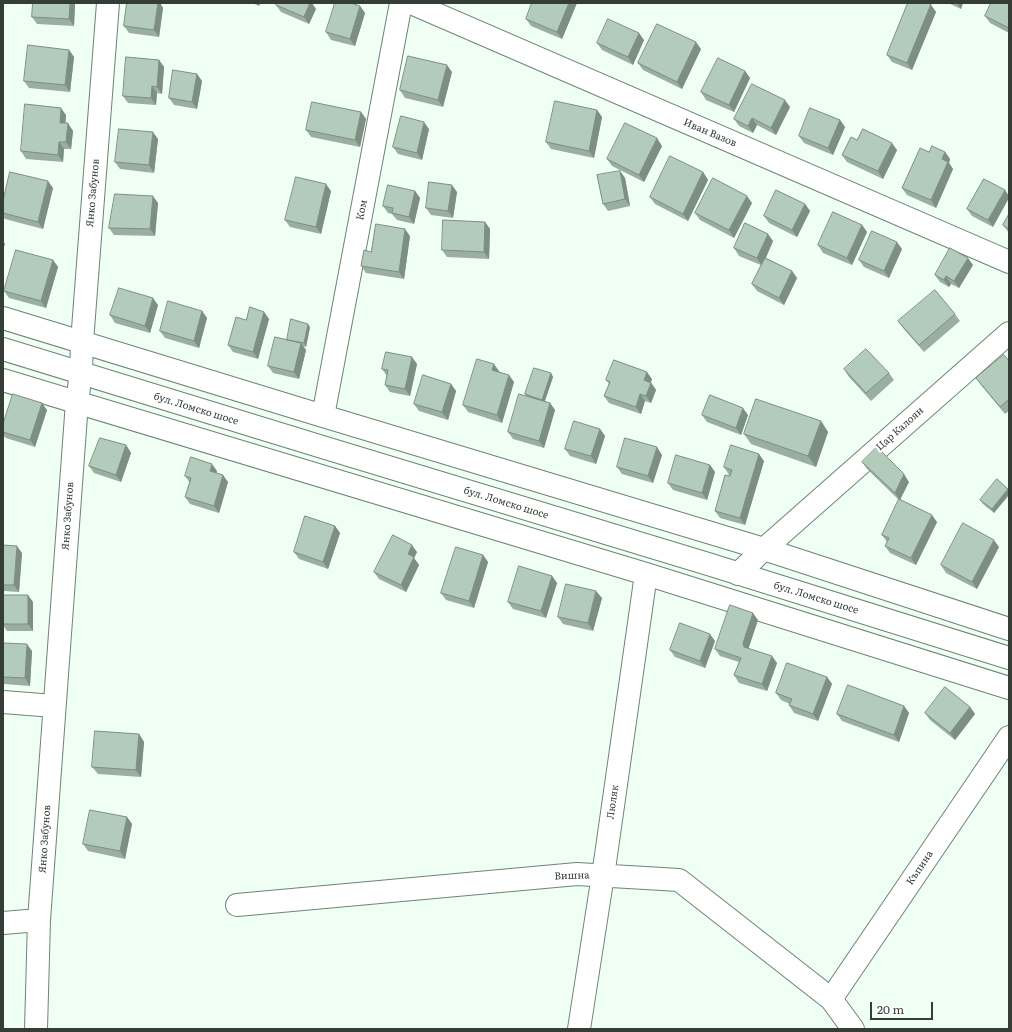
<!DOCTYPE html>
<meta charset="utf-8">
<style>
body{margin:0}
#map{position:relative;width:1012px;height:1032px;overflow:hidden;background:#f0fff4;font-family:Literata,serif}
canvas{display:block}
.frame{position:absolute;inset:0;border:4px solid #343e37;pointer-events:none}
.scale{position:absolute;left:870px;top:1002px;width:63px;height:18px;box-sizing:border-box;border:2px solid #343e37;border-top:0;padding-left:5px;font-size:12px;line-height:14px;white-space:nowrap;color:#343e37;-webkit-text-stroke:3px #fff;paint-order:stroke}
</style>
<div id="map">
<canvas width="1012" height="1032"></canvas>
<div class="frame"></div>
<div class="scale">20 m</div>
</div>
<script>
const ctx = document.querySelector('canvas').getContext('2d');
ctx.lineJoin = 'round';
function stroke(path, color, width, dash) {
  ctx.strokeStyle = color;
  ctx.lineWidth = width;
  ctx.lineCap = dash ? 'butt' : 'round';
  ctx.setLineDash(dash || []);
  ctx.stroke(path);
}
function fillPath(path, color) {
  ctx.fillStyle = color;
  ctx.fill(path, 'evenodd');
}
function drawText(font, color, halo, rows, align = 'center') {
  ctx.font = font + ' Literata,serif';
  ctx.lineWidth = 4;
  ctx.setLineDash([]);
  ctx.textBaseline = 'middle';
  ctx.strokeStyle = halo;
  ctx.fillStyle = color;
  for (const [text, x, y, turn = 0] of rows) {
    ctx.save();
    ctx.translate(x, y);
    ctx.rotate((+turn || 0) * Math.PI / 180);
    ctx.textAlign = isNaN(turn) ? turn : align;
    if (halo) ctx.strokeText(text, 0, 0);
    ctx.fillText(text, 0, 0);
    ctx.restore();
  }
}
const minor = new Path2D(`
 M411,3L1009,262
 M3,318L323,416L764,549L1009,629
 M3,380L646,574L1009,688
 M323,416L401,3
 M738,574L764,549L1009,333
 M3,702L54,706
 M237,905L577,874L679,880L831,999L853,1029
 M3,923L39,920
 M831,999L1009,737
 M36,1029L39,920L77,402L81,373L82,342L108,3
 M579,1029L605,862L646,574`);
const secondary = new Path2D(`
 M3,349L319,446L708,564L1009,658`);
const wall = new Path2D(`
 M33,3H75L74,26L37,24L32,17Z
 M127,3H160L163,8L159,37L129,33L124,26Z
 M252,3H260L259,6Z
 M577,3L562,39L531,26L526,19Z
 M908,3H932L931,5L936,12L912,70L892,62L887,55Z
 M948,3H963L961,9Z
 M1009,3V33L990,23L985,16Z
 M276,5L316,9L309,24L281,12Z
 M360,6L365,13L355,46L331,40L326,32Z
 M644,40L633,65L602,50L597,43Z
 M701,49L682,89L643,70L638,63Z
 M69,50L74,57L70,92L29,88L24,81Z
 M159,60L164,67L162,94L157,93L156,105L128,103L123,96Z
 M745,71L750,78L734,112L706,100L701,92Z
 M452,72L443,107L405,98L400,90Z
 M197,74L202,81L197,109L174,105L169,98Z
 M790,107L776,135L757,125L753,133L739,126L734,119Z
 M597,110L602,117L594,158L551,149L546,142Z
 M361,112L366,119L360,147L311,137L306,130Z
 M66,115L65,123L73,131L71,149H64L63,162L26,159L21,151Z
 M840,120L845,127L833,155L804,143L799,136Z
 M429,129L422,160L398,154L393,147Z
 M158,139L154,173L120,169L115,162Z
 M662,146L644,182L612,166L607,159Z
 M897,150L883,179L847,162L842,155Z
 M929,152H945L950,159L949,163L953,169L936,208L907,195L902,188Z
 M620,171L625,178L630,206L608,211L603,204Z
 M703,172L708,180L688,221L655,204L650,197Z
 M984,179L993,227L972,216L967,209Z
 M53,188L43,229L5,219L3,216V201Z
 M331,191L321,234L290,227L285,220Z
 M415,191L420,198L414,224L397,220L392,214L388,213L383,206Z
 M457,192L453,218L431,215L426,208Z
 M158,203L155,236L114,235L109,228Z
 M752,203L734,238L700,220L695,213Z
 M805,204L810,211L797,237L769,223L764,216Z
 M1009,214V233L1003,225Z
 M485,222L490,229L489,259L447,257L442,250Z
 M862,225L867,232L852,265L823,253L818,245Z
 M410,236L404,279L366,273L361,266L371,252Z
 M773,241L766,258L792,271L797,278L784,305L757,291L752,284L761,265L739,256L734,248Z
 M902,249L889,278L864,267L859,260Z
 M53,260L58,267L46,308L9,298L4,291Z
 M973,265L959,288L951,284L949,287L940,282L935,275Z
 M158,305L150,333L115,323L110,315Z
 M202,311L207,318L199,348L165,338L160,331Z
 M264,312L269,319L258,359L233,352L228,345L246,320Z
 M955,314L960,321L924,352L903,328L898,321Z
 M310,327L306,347L303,346L306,350L299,379L273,373L268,366L287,340Z
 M1009,361V411L1005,414L981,385L976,378Z
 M417,364L410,396L390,392L385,385L387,376L382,369Z
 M844,369L889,373L894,380L871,401L849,377Z
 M499,371L514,382L502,423L468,412L463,405Z
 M551,373L553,377L545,401L550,403L555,410L544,448L513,439L508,432L526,396L525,394Z
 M652,379L651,382L656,390L651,403L645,401L641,414L609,403L604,396L609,384L606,380Z
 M451,384L456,391L448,420L419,411L414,404Z
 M47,410L35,447L6,438L3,435V424Z
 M702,415H748L741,435L707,422Z
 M821,421L828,432L816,467L751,444L744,434Z
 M600,429L605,436L596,464L570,456L565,449Z
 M126,445L131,453L121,482L94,473L89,466Z
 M662,455L653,483L622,474L617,467Z
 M764,461L745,525L720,518L715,511L730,475H729L724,467Z
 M862,462L909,482L900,499L937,522L916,565L890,553L885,546L887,542L882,535L899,500L867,469Z
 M710,465L715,472L707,500L673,490L668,483Z
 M217,471L216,473L228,482L219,513L190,504L185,497L190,483L185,476Z
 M1009,490L994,513L983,504L980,500Z
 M335,526L340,533L328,569L299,559L294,552Z
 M3,545L22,553L19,592L3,591Z
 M999,547L977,589L946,573L941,565Z
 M417,552L414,558L419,565L406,592L379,579L374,572Z
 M483,555L488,562L474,608L446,600L441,593Z
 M552,576L557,583L546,618L513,609L508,602Z
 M3,595L33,602V631H7L3,625Z
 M602,598L593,631L563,624L558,617Z
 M758,620L748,649L777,663L767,691L739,683L734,675L739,662L720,656L715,649Z
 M715,641L705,668L675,657L670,650Z
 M3,643L32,651L30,686L4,684L3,683Z
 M827,677L832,684L818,721L794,713L789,705L790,704L781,700L776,693Z
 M904,706L909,713L899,742L842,721L837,714Z
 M970,707L975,714L955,740L930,720L925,713Z
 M139,734L144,742L141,777L98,774L92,767Z
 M127,817L132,824L125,859L88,851L83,844Z`);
const shadedWall = new Path2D(`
 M70,3H75L74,26L69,19Z
 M158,3H160L163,8L159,37L154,30Z
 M257,3H260L259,6Z
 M308,3H312L316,9L309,24L304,17Z
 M569,3H577L562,39L557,32Z
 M928,3H932L931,5L936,12L912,70L907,63Z
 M957,3H963L961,9Z
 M360,6L365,13L355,46L350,39Z
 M639,33L644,40L633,65L628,57Z
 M696,42L701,49L682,89L677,82Z
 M69,50L74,57L70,92L65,85Z
 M159,60L164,67L162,94L157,87Z
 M447,65L452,72L443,107L438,100Z
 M745,71L750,78L734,112L729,105Z
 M197,74L202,81L197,109L192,102Z
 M152,86L157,93L156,105L151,98Z
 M785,100L790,107L776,135L771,128Z
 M61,108L66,115L65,130L60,123Z
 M597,110L602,117L594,158L589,151Z
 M361,112L366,119L360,147L355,140Z
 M752,118L757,125L753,133L748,126Z
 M840,120L845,127L833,155L828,148Z
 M424,122L429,129L422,160L417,153Z
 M68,123L73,131L71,149L66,142Z
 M153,132L158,139L154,173L149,165Z
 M657,138L662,146L644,182L639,175Z
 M59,142L64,149L63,162L58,155Z
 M892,143L897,150L883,179L878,171Z
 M945,152L950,159L949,163L953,169L936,208L931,200L942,159Z
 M620,171L625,178L630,206L625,199Z
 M703,172L708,180L688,221L683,214Z
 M48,181L53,188L43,229L38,222Z
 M326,184L331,191L321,234L316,227Z
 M452,185L457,192L453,218L448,211Z
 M1005,190L1009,196V198L993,227L988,220Z
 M415,191L420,198L414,224L409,217Z
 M153,196L158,203L155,236L150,229Z
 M747,196L752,203L734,238L729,230Z
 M805,204L810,211L797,237L792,230Z
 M485,222L490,229L489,259L484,252Z
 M862,225L867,232L852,265L847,258Z
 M405,229L410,236L404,279L399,272Z
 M768,234L773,241L762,266L757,258Z
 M3,241L5,244L3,249Z
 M897,242L902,249L889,278L884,271Z
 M968,258L973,265L959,288L954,281Z
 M53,260L58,267L46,308L41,301Z
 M792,271L797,278L784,305L779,298Z
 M946,276L951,284L949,287L944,280Z
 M153,298L158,305L150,333L145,326Z
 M202,311L207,318L199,348L194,341Z
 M264,312L269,319L258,359L253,352Z
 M308,324L310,327L306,347L304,343Z
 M301,343L306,350L299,379L294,372Z
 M412,357L417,364L410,396L405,389Z
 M494,364L499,371L497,377L492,370Z
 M647,372L652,379L649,387L644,380Z
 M551,373L553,377L544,403L542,400Z
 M509,375L514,382L502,423L497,415Z
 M651,383L656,390L651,403L646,396Z
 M451,384L456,391L448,420L442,412Z
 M640,394L645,401L641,414L636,407Z
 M42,403L47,410L35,447L30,440Z
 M550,403L555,410L544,448L539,441Z
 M743,408L748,415L741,435L736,428Z
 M821,421L828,432L816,467L808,456Z
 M600,429L605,436L596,464L591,456Z
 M126,445L131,453L121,482L116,475Z
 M657,447L662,455L653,483L648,476Z
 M759,454L764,461L745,525L740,518Z
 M212,464L217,471L215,478L210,471Z
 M710,465L715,472L707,500L702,493Z
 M904,474L909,482L900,500L895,493Z
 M223,475L228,482L219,513L214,506Z
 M1008,489L1009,490V495L994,513L992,509Z
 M932,515L937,522L916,565L911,558Z
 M335,526L340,533L328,569L323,562Z
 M994,540L999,547L977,589L972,582Z
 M412,545L417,552L414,558L419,565L406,592L401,585L408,554Z
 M17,546L22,553L19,592L14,585Z
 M483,555L488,562L474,608L469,601Z
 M552,576L557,583L546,618L541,611Z
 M596,591L602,598L593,631L588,623Z
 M28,595L33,602V631L28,624Z
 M753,613L758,620L748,650L744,647L743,643Z
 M710,634L715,641L705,668L700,661Z
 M27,644L32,651L30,686L25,678Z
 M772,656L777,663L767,691L762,684Z
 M827,677L832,684L818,721L813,714Z
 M904,706L909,713L899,742L894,735Z
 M970,707L975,714L955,740L950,733Z
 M139,734L144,742L141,777L136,770Z
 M127,817L132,824L125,859L120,851Z`);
const building = new Path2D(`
 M33,3H70L69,19L32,17Z
 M127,3H158L154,30L124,26Z
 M277,3H310L304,17L276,5Z
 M335,3H351L360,6L350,39L326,32Z
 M532,3H569L557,32L526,19Z
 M908,3H927L931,4L907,63L887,55Z
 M991,3H1009V28L985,16Z
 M608,19L639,33L628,57L597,43Z
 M657,24L696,42L677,82L638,63Z
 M28,45L69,50L65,85L24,81Z
 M408,56L447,65L438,100L400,90Z
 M126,57L159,60L157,87L152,86L151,98L123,96Z
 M718,58L745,71L729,105L701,92Z
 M173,70L197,74L192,102L169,98Z
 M752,84L785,100L771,128L752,118L748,126L734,119Z
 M555,101L597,110L589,151L546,142Z
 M312,102L361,112L355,140L306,130Z
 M25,104L61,108L60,123H68L66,142H59L58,155L21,151Z
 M810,108L840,120L828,148L799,136Z
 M401,116L424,122L417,153L393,147Z
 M625,123L657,138L639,175L607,159Z
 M119,129L153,132L149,165L115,162Z
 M863,129L892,143L878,171L842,155L851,137L857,140Z
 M932,146L945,152L942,159L948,162L931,200L902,188L920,148L929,152Z
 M670,156L703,172L683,214L650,197Z
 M620,171L625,199L603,204L597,175Z
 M10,172L48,181L38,222L3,213V201Z
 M296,177L326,184L316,227L285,220Z
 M713,178L747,196L729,230L695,213Z
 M984,179L1005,190L988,220L967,209Z
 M429,182L452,185L448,211L426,208Z
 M388,185L415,191L409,217L392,213L393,208L383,206Z
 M776,190L805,204L792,230L764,216Z
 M115,194L153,196L150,229L109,228Z
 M833,212L862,225L847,258L818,245Z
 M1009,214V229L1003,225Z
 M443,220L485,222L484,252L442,250Z
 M745,223L768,234L757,258L734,248Z
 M376,224L405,229L399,272L361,266L364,250L371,252Z
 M872,231L897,242L884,271L859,260Z
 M950,248L968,258L954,281L946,276L944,280L935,275Z
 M16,250L53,260L41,301L4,291Z
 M765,258L792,271L779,298L752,284Z
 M119,288L153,298L145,326L110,315Z
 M935,290L955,314L919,345L898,321Z
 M168,301L202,311L194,341L160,331Z
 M250,307L264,312L253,352L228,345L236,317L246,320Z
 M291,319L308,324L304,343L287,340Z
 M275,337L301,343L294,372L268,366Z
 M866,349L889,373L866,393L844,369Z
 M386,352L412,357L405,389L385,385L388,370L382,369Z
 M1004,355L1009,361V399L1000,407L976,378Z
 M477,359L494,364L492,370L509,375L497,415L463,405Z
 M614,360L647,372L644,380L651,383L646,396L640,394L636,407L604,396L610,382L606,380Z
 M534,368L551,373L542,400L525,394Z
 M423,375L451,384L442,412L414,404Z
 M13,394L42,403L30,440L3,432V424Z
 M519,394L550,403L539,441L508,432Z
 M710,395L743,408L736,428L702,415Z
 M756,399L821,421L808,456L744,434Z
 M574,421L600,429L591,456L565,449Z
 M100,438L126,445L116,475L89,466Z
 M625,438L657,447L648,476L617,467Z
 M731,445L759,454L740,518L715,511L725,475L730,476L732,470L724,467Z
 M877,447L904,474L895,493L862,462Z
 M676,455L710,465L702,493L668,483Z
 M191,457L212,464L210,471L223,475L214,506L185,497L191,478L185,476Z
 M997,479L1008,489L992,509L980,500Z
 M899,499L932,515L911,558L885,546L889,538L882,535Z
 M305,516L335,526L323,562L294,552Z
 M963,523L994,540L972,582L941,565Z
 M393,535L412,545L408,554L414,557L401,585L374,572Z
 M3,545L17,546L14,585H3Z
 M456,547L483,555L469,601L441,593Z
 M519,566L552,576L541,611L508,602Z
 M566,584L596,591L588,623L558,617Z
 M3,595H28V624H3Z
 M730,605L753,613L743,643L744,647L772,656L762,684L734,675L741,658L715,649Z
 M680,623L710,634L700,661L670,650Z
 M3,643L27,644L25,678L3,677Z
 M787,663L827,677L813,714L789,705L792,699L776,693Z
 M848,685L904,706L894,735L837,714Z
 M945,687L970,707L950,733L925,713Z
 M95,731L139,734L136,770L92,767Z
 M90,810L127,817L120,851L83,844Z`);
const streetNames = [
 ["Иван Вазов",710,133,23],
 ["Янко Забунов",93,193,-85],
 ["Ком",362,210,-79],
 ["бул. Ломско шосе",196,409,17],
 ["Цар Калоян",900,429,-42],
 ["бул. Ломско шосе",506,503,17],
 ["Янко Забунов",68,516,-86],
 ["бул. Ломско шосе",816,598,17],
 ["Люляк",613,802,-82],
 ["Янко Забунов",45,839,-86],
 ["Къпина",920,868,-56],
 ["Вишна",572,876,-2]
];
stroke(minor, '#6e8475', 24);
stroke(secondary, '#6e8475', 24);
stroke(minor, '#fff', 22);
stroke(secondary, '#fff', 22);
fillPath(wall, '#9aafa0');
fillPath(shadedWall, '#7d8e82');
fillPath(building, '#b3cbba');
stroke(building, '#7d8e82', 1);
drawText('10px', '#343e37', '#fff', streetNames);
</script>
